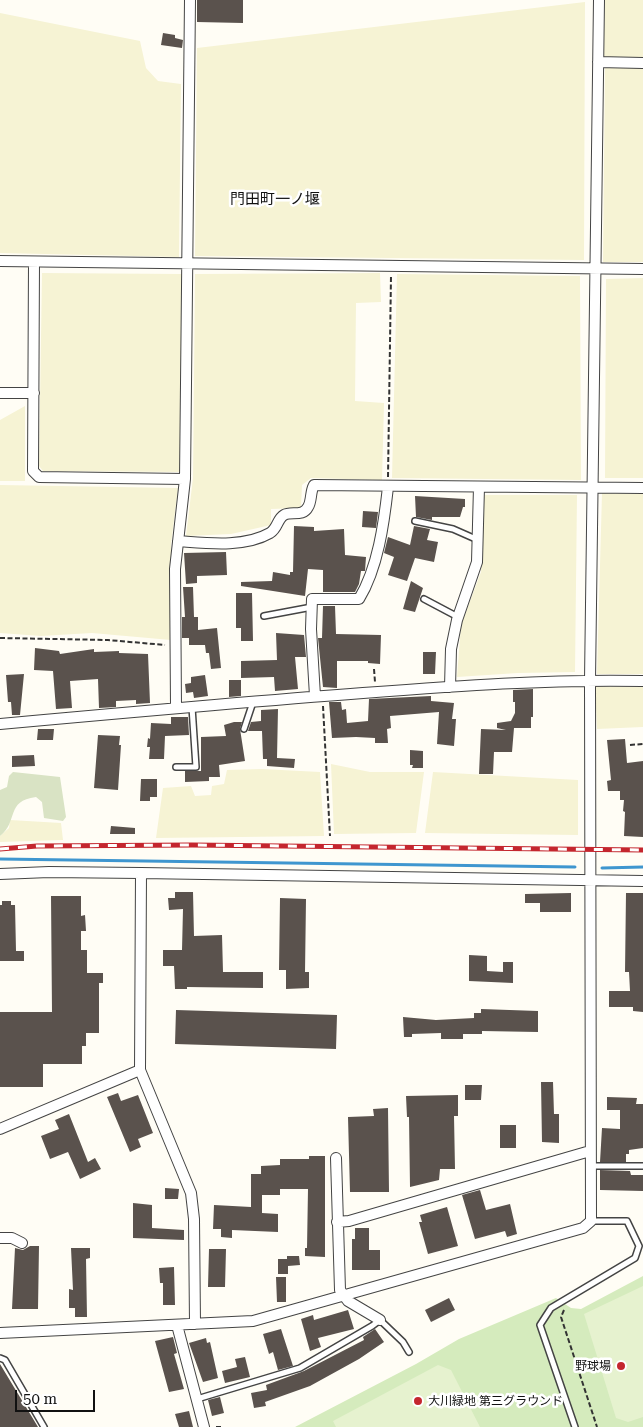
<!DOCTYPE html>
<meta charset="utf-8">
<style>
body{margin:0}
#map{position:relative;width:643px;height:1427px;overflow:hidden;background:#fffdf5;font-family:"Roboto Serif",serif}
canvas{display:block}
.scale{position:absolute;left:15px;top:1390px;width:80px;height:22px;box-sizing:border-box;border:2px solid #111;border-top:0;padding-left:6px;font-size:15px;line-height:18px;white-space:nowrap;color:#111;-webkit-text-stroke:4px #fff;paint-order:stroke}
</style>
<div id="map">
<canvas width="643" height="1427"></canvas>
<div class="scale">50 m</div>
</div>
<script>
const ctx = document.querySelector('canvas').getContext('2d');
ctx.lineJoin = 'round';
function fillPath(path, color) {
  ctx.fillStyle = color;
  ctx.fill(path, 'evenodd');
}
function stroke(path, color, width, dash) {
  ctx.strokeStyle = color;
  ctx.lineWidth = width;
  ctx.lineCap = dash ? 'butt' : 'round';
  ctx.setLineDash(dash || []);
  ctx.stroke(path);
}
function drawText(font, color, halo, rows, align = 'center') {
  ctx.font = font + ' "Roboto Serif","Noto Sans JP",serif';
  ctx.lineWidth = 5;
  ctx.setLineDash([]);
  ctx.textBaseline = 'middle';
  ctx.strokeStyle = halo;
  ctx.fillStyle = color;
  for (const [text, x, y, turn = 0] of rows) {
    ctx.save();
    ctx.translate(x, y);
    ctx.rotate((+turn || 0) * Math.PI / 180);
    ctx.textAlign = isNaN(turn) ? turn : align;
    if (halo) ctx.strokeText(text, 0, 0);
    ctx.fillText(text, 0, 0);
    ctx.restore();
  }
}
const farmland = new Path2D(`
 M605,0H643V58L603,57Z
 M585,2L584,260L195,256L197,48Z
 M0,13L140,41L146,68L158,81L181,84L179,257L0,253Z
 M605,67L643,68V262H603Z
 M42,273L182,274L181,472L43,471L39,466Z
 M380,273L381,302L356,303L355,401L384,403L382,480L311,478L302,485L301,508L271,509V525L231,534L186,536L193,478L195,274Z
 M397,274L580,276L581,480L392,478Z
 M643,278V478H605L606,279Z
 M25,406V481H0V420Z
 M0,485L178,488L171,544V640L92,633L41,636L0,633Z
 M602,493L643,494V674H597Z
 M484,495H577L575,672L518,673L457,677L461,625L481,572Z
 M595,686L643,687V727L597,729Z
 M331,764L370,772H424L416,833L334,834Z
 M262,769L320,772L324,836L156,838L163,788L191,786L195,796L211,795L212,786L224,784L227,770Z
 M433,772L578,780V835L425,833Z
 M10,820L61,823L63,840L0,842V836L9,828Z`);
const green = new Path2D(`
 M643,1276V1427H295L416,1364L459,1339L556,1298L571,1308L581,1309Z`);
const cemetery = new Path2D(`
 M13,772L60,777L66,817L63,821L44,818L42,802L36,797C5,801 19,821 0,836V790L7,787L9,776Z`);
const pitch = new Path2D(`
 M643,1286V1417L628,1422L616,1418L584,1314Z
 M438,1365L451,1370L480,1427H336L333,1421Z`);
const stream = new Path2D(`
 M0,859L575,867
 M602,868L643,867`);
const building = new Path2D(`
 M197,0H243V23L197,22Z
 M163,33L175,35V38L183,40L182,48L161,45Z
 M415,496L465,499V507H463L460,517H432V520L416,517Z
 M363,511L378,512L376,528L362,527Z
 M294,526L314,527V531L344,529L345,555L366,557L365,571H361L359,584L355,592H323V570L308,569L305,596L241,586V582L272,581L273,572L290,575V572H293Z
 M414,526L430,529L427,540L438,542L434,562L415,558L407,581L388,575L394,557L384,553L388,537L410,545Z
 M226,552L227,575L197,576V583L186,584L184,553Z
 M411,581L423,588L415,612L403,609Z
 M183,587H193L194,617H198V630L217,628L221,668L211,669L209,653H206L205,645H189V638H182V617H185Z
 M236,593H252L253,641H241V628H236Z
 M323,606H335L336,634L381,635L380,664L368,663V661H337V688L323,687L318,638H322Z
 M276,633L304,635L306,657H295L298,689L275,691L274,677L241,678V661L277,660Z
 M35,648L59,651L60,654L94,649V652L119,651V653L148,654L150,703L136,704V700L116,701V707L99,708L98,679L70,681L72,708L56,709L53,671L34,670Z
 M423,652H436L435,674H423Z
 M24,674L20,715H12L11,702H8L6,675Z
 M205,675L208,696L194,698L193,692L186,693L185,684L191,683V677Z
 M229,680H241V696L229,697Z
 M533,689V717H531V728H514L512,752H494L493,774H479L481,729L506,730L497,728V723L511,721L515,713V720V702H513V690Z
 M431,696V701L454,703L452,719H456L454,746L437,744L439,712L390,716L391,728L387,729L388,743H375V738L356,737L332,738L329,702H341L342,710L346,709L347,723L368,721L369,699Z
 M278,709L277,758L295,759L294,768L267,766V759H263L262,731H248L251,722L261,721V710Z
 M171,717H188L189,735L165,736L164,759H149L150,747H147L148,738L150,739L151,723L171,724Z
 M234,722H242L240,729L245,761L219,765L220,777H209V781L185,782V771H201V737L226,736L224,725Z
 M38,729H54L53,740H37Z
 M98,735L120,736L119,745H121L118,790L94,788Z
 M625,739L627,763L643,761V837L624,836L625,812L623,811L624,800H620V791H608L607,781L611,780L607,740Z
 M410,750L423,751V768H412L413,765H410Z
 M34,755L35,766L12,767V756Z
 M141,779H157V797H150V801H140Z
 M111,826L135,828V834H110Z
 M175,892H193L194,936L222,935L223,972H263V988L187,987V989H175L174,966H163V950H182L183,909L169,910L168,898H175Z
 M571,893V912H540V903H525V894Z
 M626,893H643V1012L633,1011V1007H609V991H630L629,972H625Z
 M51,896H81V916L85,915L86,931H81V950H87V973H103V983H99V1033H86V1046H82V1064H43V1087H0V1012H52Z
 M280,898L306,899L305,972H309V988L286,989V970H279Z
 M2,901H11V905H15L16,951H24V961H0V905H2Z
 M469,955L487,956V971L503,972V962H513V983L469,981Z
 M481,1009L538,1011V1032L482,1031V1034H463V1039H441V1033L412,1034V1037H404L403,1017L436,1020L474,1018V1013H481Z
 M176,1010L337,1015L336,1049L175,1044Z
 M541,1082H553L554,1114H559V1143L542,1142Z
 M465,1085H482L481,1100H465Z
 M118,1093L121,1101L138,1095L153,1133L138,1139L141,1147L130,1152L107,1097Z
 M458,1095V1116H454L455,1169H440L439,1180L410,1187L409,1117H407L406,1096Z
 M607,1097L637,1098L636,1104H643V1148L629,1150V1154H626V1162H600L602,1128L620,1129V1110H607Z
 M388,1108L389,1192H350L348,1117L374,1116L373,1109Z
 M69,1114L88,1162L95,1158L101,1169L80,1179L68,1152L50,1159L41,1136L59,1129L55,1120Z
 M500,1125H516V1148H500Z
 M309,1156H325V1257L305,1256V1248H307L308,1189H280V1195H262V1213L278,1214V1232L232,1230V1238L221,1237V1229H213L214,1205L251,1207V1174H261V1166L280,1165V1159H309Z
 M600,1170L630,1171L631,1175H643V1191L600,1190Z
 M165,1188L179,1189L178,1199H165Z
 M480,1190L486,1210L510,1204L517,1234L507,1237L505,1231L475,1239L462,1195Z
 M133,1203L152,1205V1228L184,1230V1240L133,1238Z
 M447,1207L458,1246L428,1254L419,1222H422L420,1215Z
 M355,1228H369V1250H380V1270H352V1239H355Z
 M30,1246H39L38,1309H12L15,1248L23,1250Z
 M71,1248H90V1258L86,1259L87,1317H75V1308H69V1289L73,1290Z
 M209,1249H226L225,1287H208Z
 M287,1256H299L300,1265L288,1266V1274H278V1259H287Z
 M174,1267L175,1305H163V1283H160L159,1268Z
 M276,1277H286V1302H277Z
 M449,1298L455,1310L431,1322L425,1310Z
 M348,1310L354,1329L318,1338L321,1347L310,1351L301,1319L313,1315L314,1320Z
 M281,1329L293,1366L278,1370L273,1352L269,1354L263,1334Z
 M375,1329L384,1342L359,1359L310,1386L265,1402L266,1406L254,1408L251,1393L267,1390L266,1385L304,1371L364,1340L363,1337Z
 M173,1337L177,1353L174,1354L184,1389L169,1392L155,1341Z
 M206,1338L207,1343L210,1342L218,1378L203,1382L189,1343Z
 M245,1357L250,1377L225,1383L222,1371L237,1367L235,1359Z
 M0,1364L38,1427H0Z
 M220,1397L224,1413L212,1416L208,1400Z
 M189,1411L193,1427H179L175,1414Z`);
const path = new Path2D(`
 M388,477L391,276
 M0,638L108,640L165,645
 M374,669L375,682
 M323,706L330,836
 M630,745L643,744
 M564,1310L561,1317L597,1427
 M216,1427H223`);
const lane = new Path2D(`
 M415,521L453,529L478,540
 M424,599L458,617
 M264,616L312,607
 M244,729L253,702
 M176,767H196L192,707
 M591,1166H643
 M0,1358L5,1360L44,1427
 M197,1399L300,1368L372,1326L380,1320L403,1342L409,1352
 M575,1427L540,1325L551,1308L635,1258L639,1246L627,1221H591`);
const street = new Path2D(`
 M598,62L643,63
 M0,261L643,269
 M34,262L33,471L39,477L185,479
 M0,393H34
 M178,541C206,543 244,548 270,533C278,528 277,519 284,515C291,511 303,517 308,507C312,501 310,492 314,485L643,488
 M450,687L451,649L457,620L477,562L479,487
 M315,696L311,629L312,599H359C378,568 384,523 388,487
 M176,707L175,569L185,479L190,0
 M0,724C121,713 242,702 363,693C456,686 549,679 643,681
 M141,873L140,1070L191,1193L194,1219L195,1324
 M0,874L49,872L141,873L643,881
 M0,1129L140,1070
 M336,1158L340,1290L348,1301L380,1320
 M337,1222L349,1221L590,1151
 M0,1238H12L22,1243
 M177,1325L204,1427
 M0,1333L253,1321L583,1228L591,1221L590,680L599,0`);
const rail = new Path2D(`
 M0,849L37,846L192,845L643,850`);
const markers = [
 [621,1366,5,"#c4262e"],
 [418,1401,5,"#c4262e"]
];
const poiNames = [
 ["野球場",611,1366],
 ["大川緑地 第三グラウンド",428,1401,"left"]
];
const quarterNames = [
 ["門田町一ノ堰",275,200]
];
fillPath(farmland, '#f6f3d4');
fillPath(green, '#d5ebbd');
fillPath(cemetery, '#d9e3c4');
fillPath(pitch, '#e6f2cf');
stroke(stream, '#3f96cf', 3);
fillPath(building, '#5a524d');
stroke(lane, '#444', 8);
stroke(street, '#444', 12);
stroke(path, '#333', 2, [5, 2.5]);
stroke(lane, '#fff', 5);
stroke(street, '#fff', 10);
stroke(rail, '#c4262e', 5);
stroke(rail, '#fff', 3, [9]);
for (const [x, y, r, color] of markers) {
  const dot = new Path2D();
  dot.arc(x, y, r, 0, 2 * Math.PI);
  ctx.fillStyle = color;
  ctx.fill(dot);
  stroke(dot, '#fff', 2);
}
drawText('12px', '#111', '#fff', poiNames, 'right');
drawText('15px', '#111', '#fff', quarterNames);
</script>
